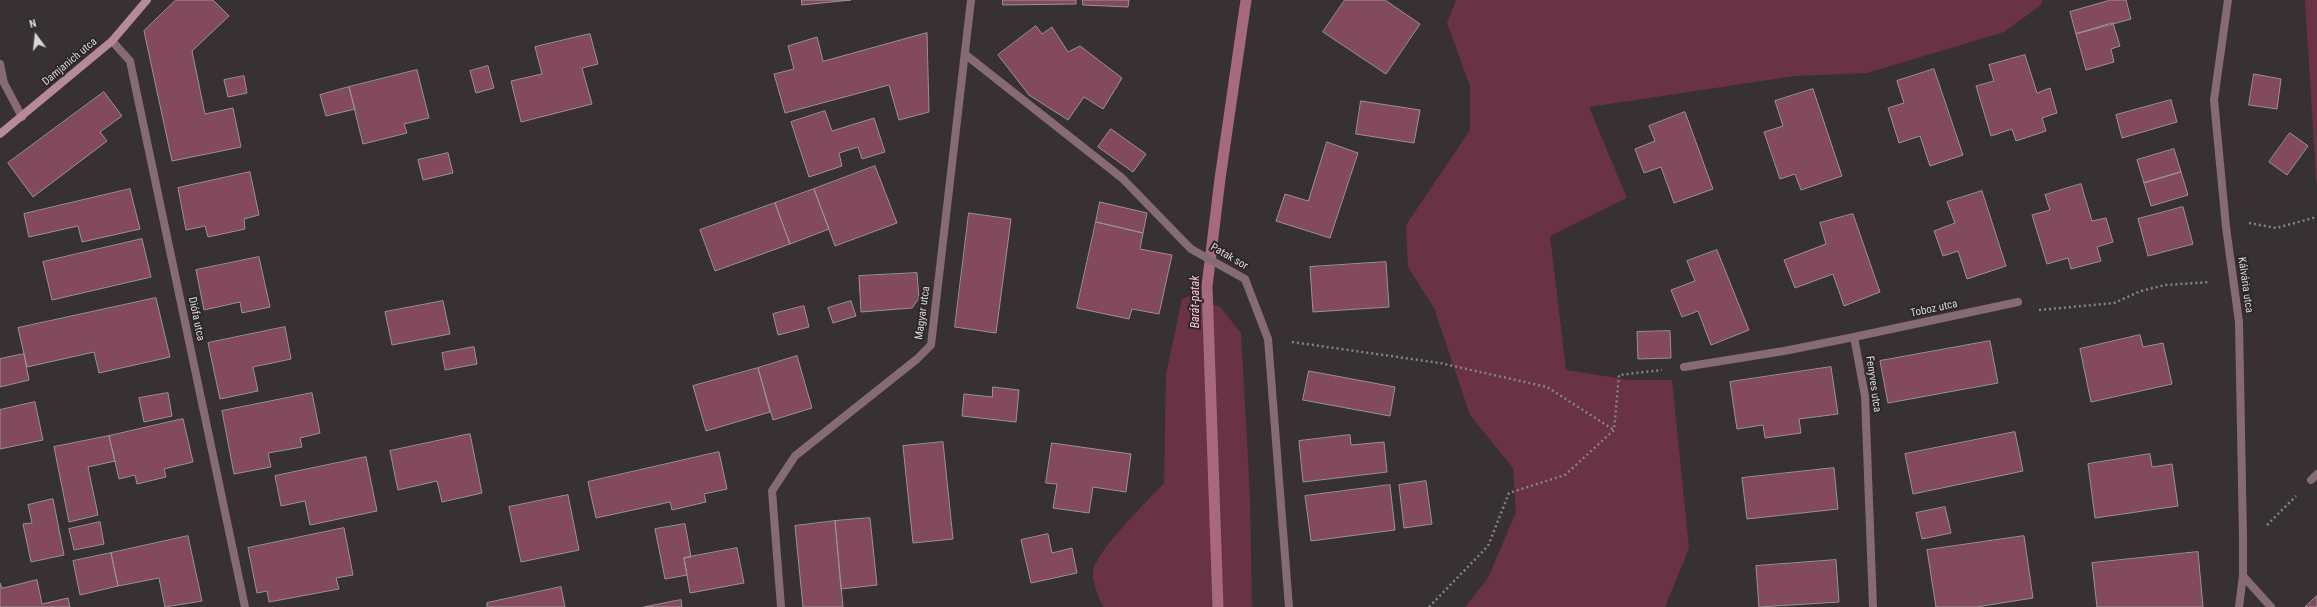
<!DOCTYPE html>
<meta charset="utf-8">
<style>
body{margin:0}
#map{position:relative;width:2317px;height:607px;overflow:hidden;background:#373133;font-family:"Roboto Condensed",sans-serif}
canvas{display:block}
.north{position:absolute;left:16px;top:16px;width:40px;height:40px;-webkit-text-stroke:3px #2d2729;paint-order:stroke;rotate:345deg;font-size:11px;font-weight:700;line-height:16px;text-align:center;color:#d8d5d6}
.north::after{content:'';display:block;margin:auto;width:14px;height:18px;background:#d8d5d6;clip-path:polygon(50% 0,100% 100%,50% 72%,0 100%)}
</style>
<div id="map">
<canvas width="2317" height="607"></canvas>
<div class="north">N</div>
</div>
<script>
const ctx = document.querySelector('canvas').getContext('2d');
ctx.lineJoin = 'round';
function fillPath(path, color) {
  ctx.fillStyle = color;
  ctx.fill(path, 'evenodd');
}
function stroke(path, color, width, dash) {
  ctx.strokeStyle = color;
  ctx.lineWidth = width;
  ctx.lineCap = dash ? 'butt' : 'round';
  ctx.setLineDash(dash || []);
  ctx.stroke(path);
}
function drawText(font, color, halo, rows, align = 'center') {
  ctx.font = font + ' "Roboto Condensed",sans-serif';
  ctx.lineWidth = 4;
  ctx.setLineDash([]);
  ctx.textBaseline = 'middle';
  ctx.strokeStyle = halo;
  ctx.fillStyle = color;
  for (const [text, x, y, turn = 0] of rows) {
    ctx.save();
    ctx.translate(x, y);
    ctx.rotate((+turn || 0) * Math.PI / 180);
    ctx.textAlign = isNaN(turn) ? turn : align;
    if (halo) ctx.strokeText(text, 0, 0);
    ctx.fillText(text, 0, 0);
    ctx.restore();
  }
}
const green = new Path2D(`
 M1456,0H2043L2040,6L2004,32L1867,73L1795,76L1589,107L1627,198L1550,236L1566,370L1629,380H1672L1689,548L1665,607H1465L1488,578L1516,512L1513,468L1470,415L1434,308L1408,267L1406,225L1470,130V86L1447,23Z
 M2305,0H2317V185L2316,178Z
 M1190,296L1220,307L1241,333L1250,496L1252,607H1104C1099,600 1092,581 1093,572C1097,549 1147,502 1164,483L1166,374L1182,299Z`);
const stream = new Path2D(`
 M1218,607L1207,286L1220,179L1246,0`);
const building = new Path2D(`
 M176,0H213L229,16L192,51L205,114L233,108L241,147L172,161L144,31Z
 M802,0H851L802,5Z
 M1003,0H1076V4L1003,5Z
 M1083,0H1129L1128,7L1083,5Z
 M1345,0H1385L1420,24L1386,74L1323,32Z
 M2111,0H2126L2131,19L2076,34L2070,12Z
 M2113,23L2120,46L2111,49L2114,62L2086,70L2076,34Z
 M1036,26L1042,34L1052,27L1068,52L1080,46L1122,78L1103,109L1084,97L1068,120L1029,95L998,55Z
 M927,33L929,112L899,120L889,85L785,113L774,74L794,69L788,46L817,37L823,61Z
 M590,34L598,64L582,68L592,104L521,122L511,81L542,74L535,47Z
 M2025,55L2037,93L2050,88L2057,113L2042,118L2046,131L2016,141L2012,129L1991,136L1976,86L1994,81L1989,65Z
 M488,66L494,88L476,93L470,71Z
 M1934,69L1963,155L1930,166L1920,136L1899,143L1888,108L1904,103L1897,81Z
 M417,70L429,118L404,124L407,133L363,144L349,87Z
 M2254,74L2281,79L2277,109L2249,105Z
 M244,76L247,93L228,97L224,80Z
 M349,87L355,109L326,116L320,95Z
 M1813,89L1842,176L1801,190L1795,174L1780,179L1764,132L1783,126L1775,101Z
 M104,92L122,116L100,132L107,141L33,197L8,163Z
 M2171,100L2177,122L2122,138L2116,115Z
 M1361,101L1420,110L1414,143L1356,134Z
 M825,111L832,131L874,118L885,152L862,159L858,147L839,153L842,166L809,177L791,122Z
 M1685,112L1713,189L1674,203L1661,167L1644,173L1635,149L1655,141L1649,126Z
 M1111,129L1146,154L1133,172L1098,147Z
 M2290,133L2308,146L2287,175L2269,162Z
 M1327,142L1358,153L1330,238L1276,221L1285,194L1308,201Z
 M2174,149L2181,172L2144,183L2137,160Z
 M448,153L453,173L423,180L418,160Z
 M875,166L897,223L835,246L814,189Z
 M250,172L259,215L244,219L245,229L208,237L205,226L186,230L178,188Z
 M2181,172L2188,195L2151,206L2144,183Z
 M2081,184L2092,221L2106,218L2113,242L2097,247L2101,261L2071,269L2068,258L2047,264L2032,215L2050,210L2045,195Z
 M130,189L140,229L82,242L78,226L29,237L24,214Z
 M814,189L829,229L790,244L775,203Z
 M1982,191L2006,266L1967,279L1958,251L1943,256L1934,231L1955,223L1947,202Z
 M1100,202L1147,213L1143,233L1096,222Z
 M775,203L790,244L715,271L700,230Z
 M2183,207L2193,244L2148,256L2138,219Z
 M969,213L1011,219L996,333L955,327Z
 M1853,214L1880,292L1844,306L1833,274L1795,288L1784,260L1826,244L1820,223Z
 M1096,222L1143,233L1140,249L1172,255L1159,314L1132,309L1129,319L1077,308Z
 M142,239L151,277L52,300L43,262Z
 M1717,250L1749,330L1711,345L1698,311L1682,317L1671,290L1695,281L1687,261Z
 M259,257L270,307L242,313L240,302L204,310L196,270Z
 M1386,262L1389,307L1313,312L1310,267Z
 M917,273L919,298L912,308L861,312L859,276Z
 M156,298L170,357L99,373L94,352L27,367L18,328Z
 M443,301L450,334L392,345L385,312Z
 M851,301L856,316L833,323L828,308Z
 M804,306L809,327L778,335L773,314Z
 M285,327L291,359L253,367L258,391L220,399L208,343Z
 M1670,331L1671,358L1638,359L1637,332Z
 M2140,335L2143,347L2163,343L2172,384L2091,402L2080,349Z
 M1990,341L1998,383L1888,403L1880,361Z
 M474,347L477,364L445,370L442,353Z
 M24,354L29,380L0,387V359Z
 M797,356L812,408L773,420L758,368Z
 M1831,367L1838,414L1799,419L1801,433L1765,438L1763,425L1737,429L1730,382Z
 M758,368L770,412L706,431L693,386Z
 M1309,371L1395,387L1390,416L1303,400Z
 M993,387L1019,390L1016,422L962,416L964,394L992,397Z
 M168,393L172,416L144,422L139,398Z
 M312,393L320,433L300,438L302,447L268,453L271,467L234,474L222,411Z
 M35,402L43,440L0,449V410Z
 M183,419L193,462L164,469L166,477L137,484L135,475L119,479L109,436Z
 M2015,432L2023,471L1913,494L1905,454Z
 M470,434L482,493L442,502L437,481L398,490L390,451Z
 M1350,435L1351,445L1384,442L1387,472L1303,482L1299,441Z
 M109,436L115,461L88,467L98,515L69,522L54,447Z
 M943,442L953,539L913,543L903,446Z
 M1052,443L1131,454L1126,492L1093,487L1089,513L1053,508L1057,484L1046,483Z
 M719,452L727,489L704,494L706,502L672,510L670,502L596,518L588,482Z
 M2150,454L2152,467L2172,464L2178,506L2095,518L2088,464Z
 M366,457L377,511L310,525L305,501L281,506L275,476Z
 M1834,468L1838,509L1747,519L1742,478Z
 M1426,481L1432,524L1404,528L1399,485Z
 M1390,485L1395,530L1311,541L1305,496Z
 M568,495L579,550L521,562L509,507Z
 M53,499L64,555L31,562L23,524L32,523L28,505Z
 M1945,507L1951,533L1922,539L1916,513Z
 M870,518L877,585L841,589L835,521Z
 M835,521L843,607H803L795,526Z
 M100,522L104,544L74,550L69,529Z
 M685,524L691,557L684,558L687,575L665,579L655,529Z
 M344,528L353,575L336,578L339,589L269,602L267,591L257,593L248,548Z
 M1048,534L1052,553L1072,548L1077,573L1031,583L1021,540Z
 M188,536L202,601L165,607L159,578L118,586L111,553Z
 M2024,536L2033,598L1976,607H1936L1927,550Z
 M737,548L744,583L690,593L684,558Z
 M2198,552L2203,607H2097L2092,563Z
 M111,553L118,586L80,595L73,561Z
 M1836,560L1839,602L1759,607L1756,566Z
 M37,580L42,604L68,598L70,607H0V583L2,588Z
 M561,587L565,607H487V603Z
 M2317,596V607H2305Z
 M681,600L682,607H644Z`);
const path = new Path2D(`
 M2249,223L2276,228L2317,217
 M2039,310L2114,303L2141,291L2165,285L2210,282
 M1292,342L1440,363L1547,387L1614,430
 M2267,525L2296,496
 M1429,607L1488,546L1509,493L1565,475L1614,430L1619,375L1662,370`);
const minor = new Path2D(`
 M2228,0L2214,100L2226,227L2239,322L2243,538V576L2239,607
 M112,41L130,61L245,607
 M966,55L1122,178L1191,249L1245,279L1268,339L1289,607
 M0,64L4,83L22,117
 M1854,337L2018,302
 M1684,367L1784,351L1854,337L1865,396L1873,607
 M2311,480L2317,474
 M2243,576L2271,607
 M781,607L772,491L795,456L917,359L931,345L971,0`);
const secondary = new Path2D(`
 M0,134L112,41L147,0`);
const streetNames = [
 ["Damjanich utca",70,62,-40],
 ["Patak sor",1229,257,30],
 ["Kálvária utca",2245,285,82],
 ["Toboz utca",1934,309,-12],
 ["Magyar utca",923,313,-82],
 ["Diófa utca",196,319,78],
 ["Fenyves utca",1873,384,82]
];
const waterNames = [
 ["Barát-patak",1196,302,-90]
];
fillPath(green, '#693345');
stroke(stream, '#a7697c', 11);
fillPath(building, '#83495c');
stroke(building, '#999394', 1);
stroke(path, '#878284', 2.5, [2, 3]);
stroke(minor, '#876b73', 8);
stroke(secondary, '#b68a97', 8);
drawText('11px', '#d8d5d6', '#2d2729', streetNames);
drawText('italic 12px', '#fbc3d2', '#2d2729', waterNames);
</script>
